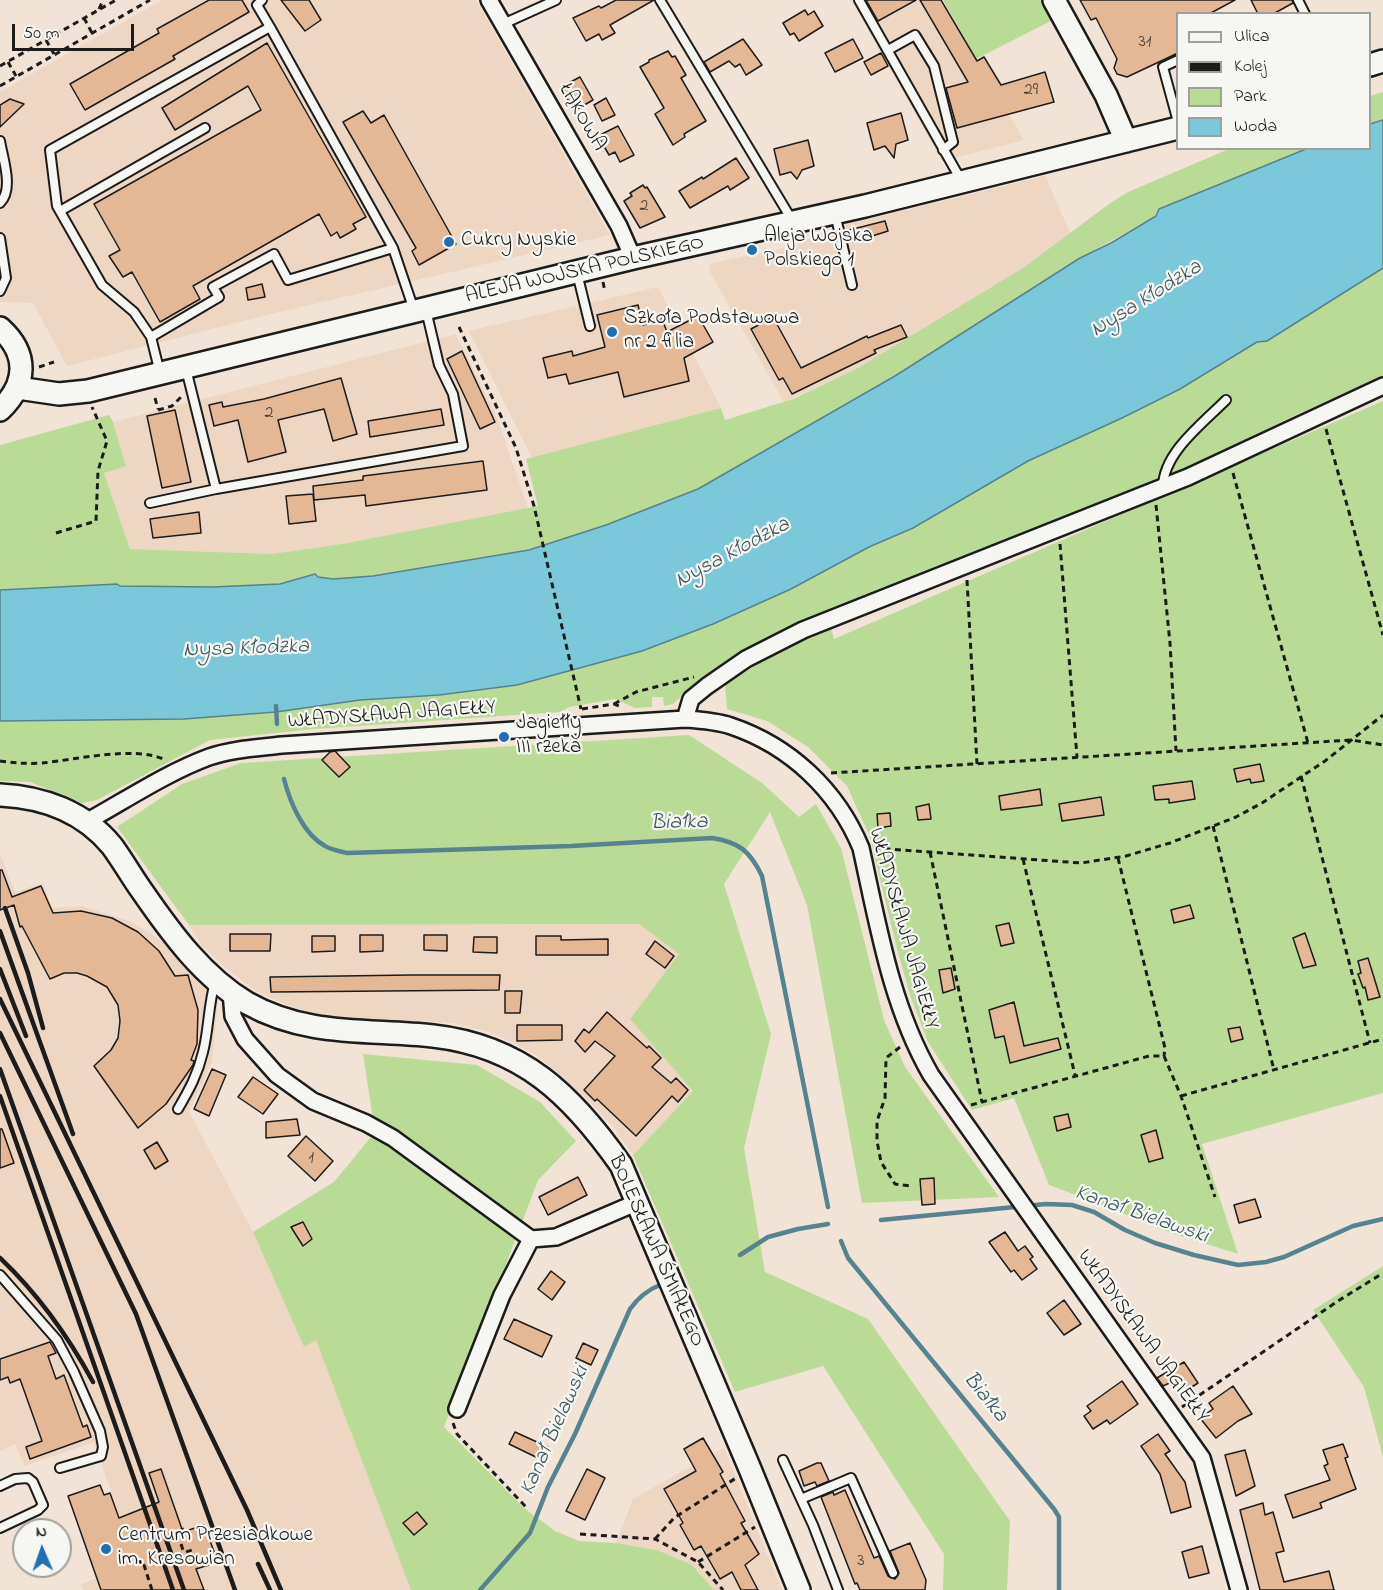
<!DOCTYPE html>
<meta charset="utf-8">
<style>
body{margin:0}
#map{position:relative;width:1383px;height:1590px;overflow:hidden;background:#f1e3d6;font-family:"Indie Flower",sans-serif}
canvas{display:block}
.legend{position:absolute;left:1176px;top:12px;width:195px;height:138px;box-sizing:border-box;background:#f6f6f2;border:2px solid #9f9f9c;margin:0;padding:8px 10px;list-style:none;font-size:18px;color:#1c1c1c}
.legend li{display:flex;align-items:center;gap:12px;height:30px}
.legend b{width:30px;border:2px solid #9f9f9c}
.north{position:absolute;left:12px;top:1518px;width:60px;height:60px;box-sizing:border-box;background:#f6f6f2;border:2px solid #9f9f9c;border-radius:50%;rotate:358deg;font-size:16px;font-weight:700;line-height:24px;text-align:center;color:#1c1c1c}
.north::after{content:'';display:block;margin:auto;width:21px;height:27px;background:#1f6fb2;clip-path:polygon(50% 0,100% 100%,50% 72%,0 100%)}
.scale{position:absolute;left:12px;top:24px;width:122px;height:27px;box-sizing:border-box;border:3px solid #1c1c1c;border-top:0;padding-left:8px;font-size:18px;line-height:21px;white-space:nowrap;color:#1c1c1c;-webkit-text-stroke:4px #f6f6f2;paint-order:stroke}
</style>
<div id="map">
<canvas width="1383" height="1590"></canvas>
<ul class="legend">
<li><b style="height:8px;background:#f6f6f2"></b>Ulica</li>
<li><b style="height:8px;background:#1c1c1c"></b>Kolej</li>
<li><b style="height:16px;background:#badb95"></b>Park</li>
<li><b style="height:16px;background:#7cc8db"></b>Woda</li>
</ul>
<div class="north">N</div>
<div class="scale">50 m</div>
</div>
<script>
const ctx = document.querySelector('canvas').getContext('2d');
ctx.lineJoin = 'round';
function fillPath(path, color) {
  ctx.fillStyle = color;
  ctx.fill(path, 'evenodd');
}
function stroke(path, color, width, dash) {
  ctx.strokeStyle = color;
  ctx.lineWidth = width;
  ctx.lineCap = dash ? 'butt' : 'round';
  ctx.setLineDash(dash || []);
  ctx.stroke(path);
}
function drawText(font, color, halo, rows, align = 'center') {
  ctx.font = font + ' "Indie Flower",sans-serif';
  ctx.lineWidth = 4.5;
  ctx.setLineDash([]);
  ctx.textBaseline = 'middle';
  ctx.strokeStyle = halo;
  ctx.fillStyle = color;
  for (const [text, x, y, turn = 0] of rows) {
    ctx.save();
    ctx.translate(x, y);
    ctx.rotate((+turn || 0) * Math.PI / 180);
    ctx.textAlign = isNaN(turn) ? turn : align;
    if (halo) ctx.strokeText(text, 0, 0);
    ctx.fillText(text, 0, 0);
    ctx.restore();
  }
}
const built = new Path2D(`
 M162,0H476L610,235L275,313L67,366L33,303L0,302V92Z
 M851,0H941L1024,140L942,161Z
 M1045,176L1070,233L1023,268L910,338L858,368L784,402L711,274L709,264L784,248L849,224Z
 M658,287L721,408L532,458L469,331Z
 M456,334L498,420L528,508L342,544L271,554L130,549L104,472L126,466L113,422Z
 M0,853L15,892L43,883L52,908L81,906L130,921L156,937L181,959L218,1000L212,1062L189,1112L253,1232L304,1347L316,1339L411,1590H83L81,1584L98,1578L117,1519L120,1517L94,1442L25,1466L15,1444L0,1451Z
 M639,924L680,954L630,1019L693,1091L633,1155L615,1129L581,1093L536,1055L512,1042L486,1031L454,1023L418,1021L359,1022L329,1018L284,1004L256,991L228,970L201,945L189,925Z
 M724,1448L771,1564L782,1590H714L692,1565L657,1550L616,1543L633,1499Z`);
const green = new Path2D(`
 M943,0H1040L1051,21L976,59Z
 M1383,92V120L1370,124V96Z
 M1229,149H1306L1156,216L1080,258L895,376L698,489L606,525L529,550L373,576L333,579L317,577L315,574L280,584L213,587L120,586L117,584L0,590V445L109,415L113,422L126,466L104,473L130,549L271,554L342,544L538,506L526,459L721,408L725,420L793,399L858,368L1023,268L1109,204L1128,192Z
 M1383,268V376L1298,414L1174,474L787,630L702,677L673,704L664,706L663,697H652V707L635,708L615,699L569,707L560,712L314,729L210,740L97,800L82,803L30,782L0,781V721L184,719L276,712L360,700L439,695L517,685L642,651L713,624L791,589L869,547L913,528L1028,461L1122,418L1180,389L1257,342L1267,341Z
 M1383,401V1093L1202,1144L1238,1254L1166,1231L1100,1204L1049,1185L1014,1098L972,1110L928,1042L910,995L897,949L870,837L847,786L808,747L767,721L727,709L725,684L799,640L831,628L834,639Z
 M689,735L762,783L799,817L816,804L841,848L884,1020L905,1067L999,1197L862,1203L807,905L770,812L724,884L771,1034L744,1148L765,1272L868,1319L1010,1521L1007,1590H943L944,1554L823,1366L735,1392L633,1155L693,1091L630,1019L679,954L639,924L189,925L117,827L182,784L241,763Z
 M363,1054L477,1065L540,1102L576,1141L538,1180L444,1427L524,1508L555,1531L579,1541L616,1543L657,1550L692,1565L714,1590H411L316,1340L304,1347L253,1232L334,1182L375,1132Z
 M1383,1266V1457L1364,1387L1313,1310Z`);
const water = new Path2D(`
 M1383,120V268L1267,341L1257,342L1180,389L1122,418L1028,461L913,528L869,547L791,589L713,624L642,651L517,685L439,695L360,700L276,712L184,719L0,721V590L117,584L120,586L213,587L280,584L315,574L318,577L333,579L373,576L529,550L606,525L698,489L895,376L1080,258L1111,243L1156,216L1159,209L1306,149L1370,148V124Z`);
const stream = new Path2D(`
 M276,706L277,724
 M284,779C290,802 303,834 325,846C331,850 340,851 347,853L571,846L712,838C739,842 750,851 762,876L828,1207
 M881,1220L1046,1204L1072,1205L1094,1212L1125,1230L1155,1243L1194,1255L1238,1265L1266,1262L1284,1257L1353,1226L1383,1219
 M841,1241L848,1258L1054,1509L1059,1517V1590
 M740,1255L768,1237L798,1229L828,1224
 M480,1590L530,1533L548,1487L575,1434L630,1309C638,1298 647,1290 660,1285`);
const building = new Path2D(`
 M209,0H242L249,12L173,56L175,59L85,110L70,84L159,33L157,29Z
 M281,0H309L321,20L305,31Z
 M616,0H654L610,25L615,33L602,40L599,34L586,41L573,18L599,6L601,8Z
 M866,0H916L878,21Z
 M920,0H941L977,61L984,57L1001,85L1045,72L1054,102L957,128L946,88L968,82Z
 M1080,0H1235L1209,14H1178V53L1127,77L1117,74L1114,68L1117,59L1096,18L1091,20Z
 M1251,0H1292L1293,3L1273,14H1258Z
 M805,10L808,15L814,11L823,26L799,41L794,33L790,35L783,23Z
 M743,39L762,65L746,75L740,64L735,67L729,61L710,72L704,62Z
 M853,39L863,58L835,72L825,53Z
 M267,43L366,217L353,224L356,229L340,238L337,232L331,236L319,214L193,286L200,299L160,322L132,272L123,277L109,256L120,250L94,204L261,110L248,86L175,130L162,108Z
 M668,51L672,57L675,56L686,75L681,78L706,121L684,134L685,137L673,145L655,114L664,108L640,67L649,62V60Z
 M881,53L888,66L871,75L864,62Z
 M580,77L593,100L574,111L561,87Z
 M606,98L615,115L602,121L594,105Z
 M10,99L24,104L0,127V105Z
 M363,111L371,123L384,115L456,244L419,265L412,251L416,248L343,122Z
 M901,113L908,140L896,144L894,158L885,146L874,150L867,123Z
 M618,126L634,155L620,162L615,152L609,155L598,136Z
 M808,140L814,166L802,170L797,179L791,172L780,175L774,149Z
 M736,158L749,178L730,190L728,186L690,208L679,191L702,177L703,179Z
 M643,185L645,188L647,187L665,217L640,228L624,201L632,196L630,193Z
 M885,221L888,231L853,242L849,230Z
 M262,284L265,297L248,300L246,288Z
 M638,305L643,325L662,319L667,332L698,316L713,342L684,358L689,381L624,397L618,372L569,384L566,374L548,378L543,358L572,351L573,356L605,347L597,315Z
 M773,317L801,368L867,336L868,338L901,325L907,337L874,350L876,353L792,394L783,378L779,380L751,329Z
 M462,351L495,422L480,429L447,359Z
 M341,378L357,434L333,441L324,409L278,420L286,452L248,462L238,420L214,426L209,405L222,402L223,407L264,399Z
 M441,409L444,425L370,437L368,421Z
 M175,410L191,482L162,488L147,416Z
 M483,461L487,490L366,506L365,495L314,500L313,486L363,480V476Z
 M313,494L316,521L289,524L286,496Z
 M199,512L201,533L153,538L150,519Z
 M335,751L350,767L339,777L322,760L330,752Z
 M1260,764L1264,781L1251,783L1250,779L1237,782L1234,769Z
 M1192,781L1195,799L1169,803V799L1155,800L1153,786Z
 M1040,789L1042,805L1001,810L999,796Z
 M1101,797L1104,815L1062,821L1059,804Z
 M929,804L931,819L918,820L916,807Z
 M890,813L891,826L878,828L877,814Z
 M0,870H2L12,897L41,886L53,913L81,911L112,918L138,932L159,951L175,976L188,975L198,1010L197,1044L191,1060L194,1061L193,1065L166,1104L138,1128L94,1066L111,1050L118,1038L120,1021L118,1005L107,987L87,976L77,973H64L50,979L22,926L20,927L14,905L0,910Z
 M1190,905L1194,918L1174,923L1171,910Z
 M1009,923L1014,943L1001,946L996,926Z
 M1305,933L1316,965L1303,968L1293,938Z
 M230,934H271L270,951H230Z
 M360,935H383V951L360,952Z
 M424,935H447V951L424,950Z
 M312,936H335V951L312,952Z
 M536,936H561V940L608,939V955H536Z
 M474,937H497V953L473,952Z
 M655,941L674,956L665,968L646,954Z
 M1368,958L1380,997L1368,1000L1365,987L1363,988L1358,974L1361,973L1358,961Z
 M951,968L955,989L943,993L939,970Z
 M412,975H500L499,990L271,992L270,977Z
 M505,991H522L520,1013H505Z
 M1014,1002L1024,1046L1058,1038L1061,1049L1010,1063L1004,1036L995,1038L989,1010Z
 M607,1012L647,1048L649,1046L661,1058L652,1067L671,1083L676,1078L688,1090L678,1102L672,1096L636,1136L597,1099L595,1101L584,1090L615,1056L595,1041L585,1052L575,1041L584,1029L589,1033Z
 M517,1025H562V1040L517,1041Z
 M1240,1027L1243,1039L1231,1042L1228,1029Z
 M212,1069L226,1075L209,1116L194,1109Z
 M253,1077L278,1094L263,1114L238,1097Z
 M1068,1114L1071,1127L1057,1131L1054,1117Z
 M297,1119L300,1135L266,1138V1122Z
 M0,1129H2L14,1163L0,1168Z
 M1156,1130L1163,1158L1149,1162L1141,1135Z
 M306,1136L333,1161L315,1181L288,1156Z
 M157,1142L168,1161L155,1169L144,1150Z
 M578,1177L587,1195L548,1215L539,1197Z
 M934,1178L935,1204L922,1205L920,1179Z
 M1255,1199L1261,1217L1239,1223L1234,1205Z
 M303,1222L312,1239L303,1246L291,1227Z
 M1005,1232L1018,1251L1025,1246L1033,1257L1030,1259L1037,1269L1022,1280L1014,1270L1011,1272L989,1242Z
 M551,1271L565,1282L552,1300L538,1289Z
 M1064,1300L1081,1324L1064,1335L1047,1313Z
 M514,1319L552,1336L542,1357L504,1339Z
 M50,1342L56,1353L48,1356L56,1379L64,1375L83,1427L87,1425L91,1437L30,1459L26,1447L42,1441L20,1379L10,1383L8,1377L0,1380V1359Z
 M583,1343L598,1350L591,1365L576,1358Z
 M1184,1362L1198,1383L1184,1392L1176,1380L1163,1386L1157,1378Z
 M1122,1381L1138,1404L1110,1424L1107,1420L1093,1429L1084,1416L1091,1411L1087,1406Z
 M1233,1386L1252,1414L1238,1421L1216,1438L1200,1418L1213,1409L1209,1403Z
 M515,1432L548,1447L542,1460L509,1444Z
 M1158,1434L1170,1451L1165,1454L1185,1482L1191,1507L1171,1513L1160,1474L1141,1446Z
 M703,1438L723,1472L720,1474L745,1521L741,1523L759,1554L745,1565L758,1590H741L732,1572L720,1579L701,1546L694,1550L680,1525L683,1523L664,1489L696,1471L684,1449Z
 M1343,1444L1348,1457L1345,1458L1356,1489L1320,1503L1322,1508L1293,1518L1285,1495L1330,1480L1324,1466L1328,1464L1323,1450Z
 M1245,1450L1255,1486L1236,1496L1225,1455Z
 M817,1463H821L829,1481L817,1486L815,1482L804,1486L799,1471Z
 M161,1469L183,1532L204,1525L218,1562L196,1569L204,1590H101L68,1496L100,1485L104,1495L110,1493L119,1518L159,1502L149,1473Z
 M587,1469L605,1478L585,1520L566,1511Z
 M845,1490L874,1558L879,1556L888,1576L895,1579L899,1573L890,1551L910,1543L926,1580L925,1590H860L857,1583L855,1584L821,1497L833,1492L834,1495Z
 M1263,1503L1265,1515L1273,1512L1284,1551L1276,1553L1284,1582L1329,1571L1334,1590H1260L1240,1510Z
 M417,1512L427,1524L414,1535L403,1523Z
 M1202,1546L1209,1573L1189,1578L1182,1552Z`);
const path = new Path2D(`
 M99,9L103,0
 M84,18L92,33
 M46,40L54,54
 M8,62L16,76
 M0,66L116,0
 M0,86L150,0
 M603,282L605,292
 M459,327L516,448L534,506L581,709
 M39,367L54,362
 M155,398L158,409
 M158,410L172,406L181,397
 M1326,429L1383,635
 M1233,473L1308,743
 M1156,505L1170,643L1176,751
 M56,533L96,521L98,471L107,441L92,407
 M1060,544L1077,757
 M967,580L977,764
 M614,704L636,692L694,677
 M582,709L614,704L622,707
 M0,761C14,763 27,764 42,763C74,760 137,745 165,760
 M831,773L1351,740L1383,745
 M1301,776L1370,1043
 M1213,826L1274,1070
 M874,848L1081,863L1126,856L1170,843L1236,817L1262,803L1325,761L1383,715
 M930,852L982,1102
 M1118,858L1165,1048L1164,1056
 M1023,859L1075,1075
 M900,1047L886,1058L885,1098L877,1121V1141L881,1162L895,1184L911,1186
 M1181,1096L1383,1039
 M971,1105L1149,1056H1164L1181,1096L1215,1197
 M1182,1407L1338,1301L1383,1273
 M453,1423L457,1434L526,1507
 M176,1532L179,1540
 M580,1534L655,1539L698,1562L723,1590
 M169,1535L184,1529
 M655,1539L674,1518L736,1478
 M181,1544L184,1553
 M176,1555L192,1550
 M698,1562L755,1527
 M152,1590L144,1565L158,1560`);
const lane = new Path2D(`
 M262,0L257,5L270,27
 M660,0L792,220
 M859,0L961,180
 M1298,0L1305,14
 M503,24L556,0
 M888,50L915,35L934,66L953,142L943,150
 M1178,60L1163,67L1178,122
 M0,141C3,159 14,189 0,203
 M60,211L205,128
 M835,214L852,285
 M0,238L6,278L0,291
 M393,248L270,27L50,150L57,206L102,285L134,312L151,337L219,297L213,287L274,254L288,280L393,248L414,310
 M577,273L590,326
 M151,337L160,373
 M186,369L216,489L463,446L453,394L439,365L426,310
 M1163,487C1163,453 1203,423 1226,400
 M150,503L216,489
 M178,1109C189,1090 198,1074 203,1052C209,1029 208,1006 215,982
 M0,1275L57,1340L74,1372L100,1431L103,1447L101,1456L60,1468
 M783,1460L813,1525L838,1590
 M0,1486L15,1479L28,1478L33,1482L43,1505L38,1510L0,1528
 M801,1499L851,1478L893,1573`);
const street = new Path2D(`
 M489,0L619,226L633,258
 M685,719L691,699L707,686L746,659L803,630L1188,477L1383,386
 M86,822C126,800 166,773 209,757C232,749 257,748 282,745L685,719C700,720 716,721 731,726C790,746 837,790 861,848C878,925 891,1006 931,1075L1202,1458L1239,1590
 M231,992L233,1016L245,1039L277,1075L313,1101L366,1123L393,1138L531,1239
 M457,1409L502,1295L531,1239L556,1237L638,1202`);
const secondary = new Path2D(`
 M1054,0L1106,95L1126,141
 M1370,65L1383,61
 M0,328C29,354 27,384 0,410
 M18,388L59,394L88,391L633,258L865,206L1178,128
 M0,795C43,797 84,812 112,846C123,861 132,877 142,891C171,933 203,977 247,1003C307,1037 368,1029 433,1036C522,1046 572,1095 621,1165L750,1469L799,1590`);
const rail = new Path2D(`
 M5,908L28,973L43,1028
 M0,931L73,1134
 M0,969L26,1036
 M0,999L247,1510L281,1590
 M0,1033L136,1314L235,1590
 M0,1069L184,1590
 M0,1096L173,1590
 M0,1258C38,1294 68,1336 93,1382
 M258,1564L270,1590`);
const markers = [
 [449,242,6,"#1f6fb2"],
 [752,250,6,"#1f6fb2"],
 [612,332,6,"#1f6fb2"],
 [504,737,6,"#1f6fb2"],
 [106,1549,6,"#1f6fb2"]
];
const numberNames = [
 ["31",1145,43],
 ["29",1031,91],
 ["2",644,207],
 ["2",269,414],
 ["1",311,1159],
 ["3",861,1562]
];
const streetNames = [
 ["ŁĄKOWA",581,118,60],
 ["ALEJA WOJSKA POLSKIEGO",585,271,-13],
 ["WŁADYSŁAWA JAGIEŁŁY",392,716,-4],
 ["WŁADYSŁAWA JAGIEŁŁY",902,929,74],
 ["BOLESŁAWA ŚMIAŁEGO",655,1251,66],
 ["WŁADYSŁAWA JAGIEŁŁY",1142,1337,54]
];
const poiNames = [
 ["Aleja Wojska",764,238],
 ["Polskiego 1",764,262],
 ["Cukry Nyskie",461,242],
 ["Szkoła Podstawowa",624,320],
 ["nr 2 filia",624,344],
 ["Jagiełły",516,725],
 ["III rzeka",516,749],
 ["Centrum Przesiadkowe",118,1537],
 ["im. Kresowian",118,1561]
];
const waterNames = [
 ["Nysa Kłodzka",1147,300,-32],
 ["Nysa Kłodzka",733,554,-28],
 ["Nysa Kłodzka",246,650,-2],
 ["Białka",679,824,-1],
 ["Kanał Bielawski",1141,1216,19],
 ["Białka",984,1398,51],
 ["Kanał Bielawski",556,1431,-66]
];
fillPath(built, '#edd6c2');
fillPath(green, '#badb95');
fillPath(water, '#7cc8db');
stroke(water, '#56838f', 1.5);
stroke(stream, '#56838f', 4.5);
fillPath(building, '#e4b894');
stroke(building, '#1c1c1c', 1.5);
stroke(lane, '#1c1c1c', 12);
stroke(street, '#1c1c1c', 20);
stroke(secondary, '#1c1c1c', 26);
stroke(path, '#1c1c1c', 3, [6, 4.5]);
stroke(lane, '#f6f6f2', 8);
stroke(street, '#f6f6f2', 15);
stroke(secondary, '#f6f6f2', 21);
stroke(rail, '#1c1c1c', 4.5);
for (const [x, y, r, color] of markers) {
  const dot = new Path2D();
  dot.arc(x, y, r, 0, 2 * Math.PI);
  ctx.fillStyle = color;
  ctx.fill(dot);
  stroke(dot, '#f6f6f2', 2);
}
drawText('18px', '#4e433a', null, numberNames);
drawText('21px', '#1c1c1c', '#f6f6f2', streetNames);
drawText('21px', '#1c1c1c', '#f6f6f2', poiNames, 'left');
drawText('italic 22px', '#3e585f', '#f6f6f2', waterNames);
</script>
